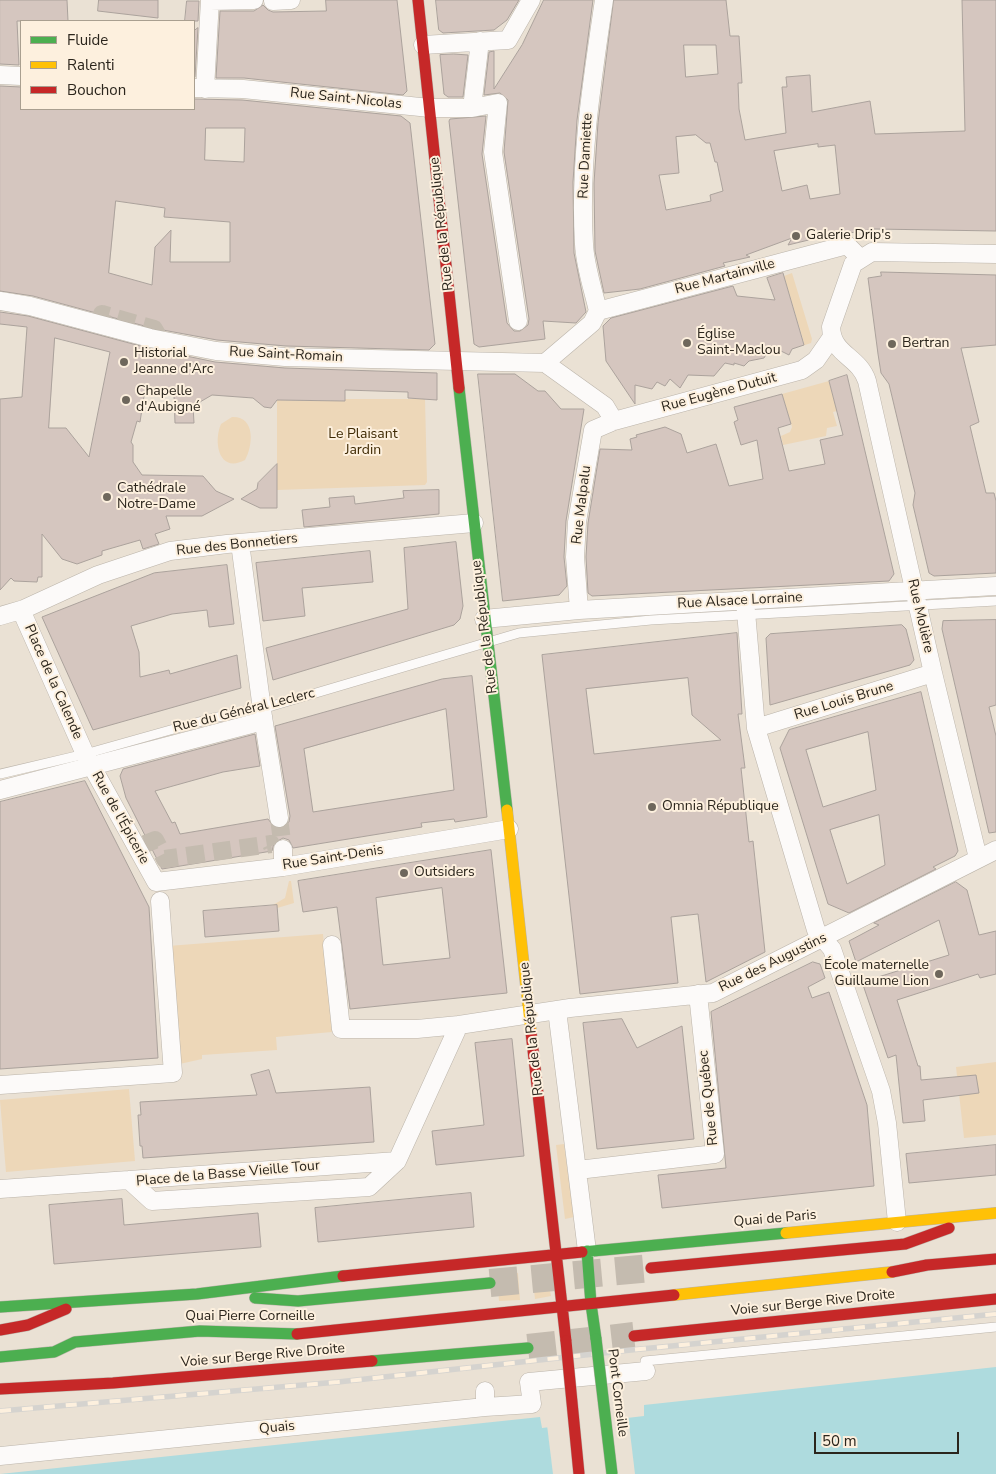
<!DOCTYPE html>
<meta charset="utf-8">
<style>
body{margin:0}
#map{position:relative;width:996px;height:1474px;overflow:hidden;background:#eae1d4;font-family:"Nunito Sans",sans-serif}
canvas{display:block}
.legend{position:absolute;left:20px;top:20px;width:175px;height:90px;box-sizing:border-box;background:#fdf0de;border:1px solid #a99f90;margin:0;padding:6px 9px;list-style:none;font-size:15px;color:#2b251c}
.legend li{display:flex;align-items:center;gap:10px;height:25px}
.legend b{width:25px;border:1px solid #a99f90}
.scale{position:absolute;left:814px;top:1432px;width:145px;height:22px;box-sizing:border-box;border:2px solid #2b251c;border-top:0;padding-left:6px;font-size:15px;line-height:18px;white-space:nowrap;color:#2b251c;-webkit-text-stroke:4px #fdf0de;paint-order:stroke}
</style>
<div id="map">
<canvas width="996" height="1474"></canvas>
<ul class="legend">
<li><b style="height:6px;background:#4caf50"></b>Fluide</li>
<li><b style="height:6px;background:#ffc107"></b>Ralenti</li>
<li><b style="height:6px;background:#c62828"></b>Bouchon</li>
</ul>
<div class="scale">50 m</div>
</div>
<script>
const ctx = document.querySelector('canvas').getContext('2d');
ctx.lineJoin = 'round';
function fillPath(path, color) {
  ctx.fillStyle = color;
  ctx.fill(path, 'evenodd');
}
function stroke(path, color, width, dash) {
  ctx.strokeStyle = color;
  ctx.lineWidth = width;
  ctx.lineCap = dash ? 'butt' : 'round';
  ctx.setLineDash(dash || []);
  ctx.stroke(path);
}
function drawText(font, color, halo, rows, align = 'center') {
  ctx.font = font + ' "Nunito Sans",sans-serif';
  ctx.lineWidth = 4;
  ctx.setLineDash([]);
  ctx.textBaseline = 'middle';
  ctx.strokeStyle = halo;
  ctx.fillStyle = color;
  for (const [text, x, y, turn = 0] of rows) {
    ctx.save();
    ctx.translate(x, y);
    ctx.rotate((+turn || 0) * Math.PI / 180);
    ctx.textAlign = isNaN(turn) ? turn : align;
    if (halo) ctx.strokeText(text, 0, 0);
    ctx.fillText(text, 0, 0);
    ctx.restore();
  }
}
const green = new Path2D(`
 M792,273L812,339L811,343L802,346L804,343L784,276Z
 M829,381L837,411L833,412L837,426L827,428L826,436L783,445L781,436L790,432L792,427L782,394Z
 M345,399H425L427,482L425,485L277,490V400L341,401Z
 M232,417C256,416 253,446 245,460C219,474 213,442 221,424Z
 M289,881H291L294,903L274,909L273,905L285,898Z
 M323,934L332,1032L276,1037L277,1050L202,1055V1059L175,1065L168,946Z
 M996,1062V1135L964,1138L956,1067Z
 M129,1089L135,1161L6,1172L0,1100Z
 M564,1144L574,1217L565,1219L556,1145Z
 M546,1270L551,1296L535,1299L532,1272Z
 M518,1273L520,1300L499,1301L497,1275Z`);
const water = new Path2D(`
 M996,1367V1474H0L540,1417L542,1428L644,1416V1405Z`);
const pier = new Path2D(`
 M628,1416L635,1474H553L547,1425Z`);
const building = new Path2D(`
 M0,0H67L68,21H17L19,65L0,64Z
 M99,0H158V18L98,11Z
 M326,0H397L407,91L403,95L244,78H216L220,11H254L263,5L268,10L273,12L326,11Z
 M436,0H519L507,20L494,30L443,33L439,30Z
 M544,0H593L577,120L573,182L574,253L586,312L576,323L543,321L545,339L479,347L474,344L449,121L450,119L486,116L482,154L507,323L514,331H520L528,325L529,319L504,152L508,100L500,93L484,95L489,52L494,51V89L522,45Z
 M614,0H726L730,36H739L742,83H738L739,109L745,140L786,133L782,87H787L786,77L810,75L812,112L870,101L875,134L965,131L962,0H996V231L875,229L817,238L788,245L792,238L746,255L750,257L723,263L725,266L640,289L604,293L595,251L594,183L598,123ZM684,45H716L718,74L686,77ZM696,135L706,143H710L715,162H717L723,191L710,195L711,201L666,210L659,175L679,173L676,137ZM818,144V147L835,145L840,194L810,199L807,185L782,191L774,151Z
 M187,1H199L198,21H185Z
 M198,28L195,77H194V31Z
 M454,54L468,55L463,97H448L444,94L440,55Z
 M0,86L21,87V109H194V99L242,100L401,116L410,123L435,344L429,350L286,346L217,340L152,328L33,296L0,291ZM206,128H245L244,162L205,160ZM116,201L165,208L164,217L230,222V262H170L171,230L155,247L152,285L109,273Z
 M881,272L996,275V345L961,348L979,422L970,426L986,493H994L996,501V573L934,576L929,573L913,505L915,493L889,384L881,373L878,354L868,278L881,276Z
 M783,273L804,345L792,349L789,355L771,346L764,358L749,361L744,366L734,363V365L725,363L714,376L688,375L680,388L670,379L665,386L657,382L652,389L635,385V404L606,361L603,326L611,318L733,286L737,296L775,300L767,278Z
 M0,312L28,316L148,348L215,362L285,368L437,373V400L408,398V392L345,390V401L277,400L271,408L264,407L253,398L212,395L193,406L194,423H175L174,395L145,390L140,422L137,421L131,442L133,445V462L142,475L203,476L216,491L234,499L202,516H166L170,529L155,534L159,544L143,549L140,540L102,551V555L77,564L62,559L42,534V577H38L37,582L14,581L11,578L0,590V399L22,397L27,327L0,324ZM55,338L110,352L89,457L66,428H49Z
 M478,374H515L538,391H545L561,409H584L566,521L564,557L567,586L559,595L503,601Z
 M847,375L894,574L889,581L592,596L588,593L586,557L588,523L600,449L632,450L630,439L637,437L636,435L665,427L681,434L687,453L716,444L729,486L763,479L757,440L741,445L734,422L738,420L734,407L782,394L791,424L778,428L789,471L825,464L820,440L843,435L829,381Z
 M277,464V508H260L241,499L257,489L258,483Z
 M439,490V514L304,527L302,510L330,507L329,498L354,496L355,504L404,498L403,491Z
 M456,542L463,606L460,619L454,625L273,680L266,648L408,609L404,548Z
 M370,551L373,582L302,588L305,616L263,621L256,563Z
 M227,565L234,624L209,627L207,610L172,614L131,626L139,652L140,677L169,670L170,674L237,655L241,688L93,730L42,617L154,573Z
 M996,620V705L989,707L996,736V832L989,833L942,629L943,621Z
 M902,625L906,629L914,660L910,665L770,705L766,638L770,634Z
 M737,633L742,714H738L745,768H741L749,842L753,841L765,952L706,982L698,914L671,917L678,983L580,994L542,655ZM688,678L692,715L721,740L594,754L586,689Z
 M472,676L487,817L455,822L454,819L421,823L422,827L293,848L289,840L283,838L274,843L272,851L162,869L126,798L120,776L123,769L255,734L260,766L223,772L155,791L172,823L175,822L180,834L268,819L275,828H281L289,822L290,816L275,726L442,679ZM446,709L454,790L313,812L304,749Z
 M921,692L958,851L955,856L933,867L936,869L849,913L828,904L780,748L789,730ZM868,732L876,790L823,807L806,750ZM879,815L885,865L847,884L830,830Z
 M85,781L149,907L158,1058L0,1069V802Z
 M491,850L507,993L350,1009L337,907L303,912L298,881ZM442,888L450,958L383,965L376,898Z
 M956,882L967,890L979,935L996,931V974L980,978L978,974L897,1000L918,1066H920L921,1080L976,1075L979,1093L923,1100L925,1121L903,1123L896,1055L888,1058L862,982L949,955L939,920L856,962L849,941L879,925L874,923Z
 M277,905L279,931L205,937L203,911Z
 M813,962L820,964L825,978L808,987L812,998L829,992L867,1105L874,1186L662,1208L658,1175L726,1168L711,1012Z
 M622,1019L637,1048L682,1026L694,1139L597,1149L583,1023Z
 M512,1039L524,1156L436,1165L432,1131L484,1125L475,1043Z
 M269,1070L276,1093L370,1087L374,1142L143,1158L142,1146H140L138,1115H141L140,1102L257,1095L251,1075Z
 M996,1145V1175L909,1183L906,1154Z
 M471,1193L474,1227L318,1242L315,1208Z
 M122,1199L124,1225L258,1213L261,1247L54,1264L49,1205Z`);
const streetTunnel = new Path2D(`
 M100,325L102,314L154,329L160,340
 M279,818L283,849
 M145,844L155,840L165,859L271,844L272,846`);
const primaryTunnel = new Path2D(`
 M490,1283L651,1268
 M528,1348L634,1336`);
const lane = new Path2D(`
 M0,774L85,754L213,718L272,706L519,633L651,620L996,601
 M646,1371L645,1361L996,1327`);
const street = new Path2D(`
 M210,1L254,0
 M273,1L291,0
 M423,45L508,40L531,0
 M0,75L21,76
 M194,88L243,89L430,108H472L498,103L493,152L518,321
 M205,89L210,0
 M472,108L480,41
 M0,301L30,306L150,338L216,351L285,357L545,363L592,323L598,311L847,245L860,258
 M598,311C593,289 585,266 584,244C579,162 592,81 604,0
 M545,363L605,406L614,421
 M240,543L263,717L279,818
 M745,600L756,728L816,930L832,949L881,1091L887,1123L897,1222
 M21,610L85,754L156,882L283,867L509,829
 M579,610L575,557L577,522L593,430L614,421L802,370L816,360L832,337
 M0,616L24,609L98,575L170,551L227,544L474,523
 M484,619L579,610L996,586
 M756,728L933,673
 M0,790L263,721
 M283,849V867
 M978,858L933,673L867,381C859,356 832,355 831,327L853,264L872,252L996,254
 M332,945L341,1029H417L459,1025
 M557,1010L587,1251
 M0,1085L173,1073L160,901
 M397,1161L129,1180L152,1201L369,1187L397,1161L459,1025L570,1008L713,993L996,850
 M578,1170L715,1154L698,994
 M0,1189L129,1180
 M485,1391V1407
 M0,1456L485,1407L532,1404L529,1382L646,1371`);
const fast = new Path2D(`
 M459,388L507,810
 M587,1251L591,1304
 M582,1252L786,1233
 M255,1298L298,1301L490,1283
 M591,1304L596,1339
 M0,1307L197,1294L343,1276
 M0,1357L54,1352L75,1342L200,1331L297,1334
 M372,1361L528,1348`);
const slow = new Path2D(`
 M507,810L531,1032
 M786,1233L996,1213
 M674,1295L892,1272`);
const jam = new Path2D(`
 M418,0L459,388
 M531,1032L566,1341
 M651,1268L905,1244L949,1228
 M892,1272L927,1265L996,1259
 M343,1276L582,1252
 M0,1330L28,1325L66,1309
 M297,1334L674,1295
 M634,1336L996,1299
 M0,1389L113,1383L372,1361`);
const rail = new Path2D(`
 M0,1411L338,1382L631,1350L996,1314`);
const fastBridge = new Path2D(`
 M596,1339L612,1474`);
const jamBridge = new Path2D(`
 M566,1341L579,1474`);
const markers = [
 [796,236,5,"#6e675c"],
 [687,343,5,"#6e675c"],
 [892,344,5,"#6e675c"],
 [124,362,5,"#6e675c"],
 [126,400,5,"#6e675c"],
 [107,497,5,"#6e675c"],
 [652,807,5,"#6e675c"],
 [404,873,5,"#6e675c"],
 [939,974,5,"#6e675c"]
];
const streetNames = [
 ["Rue Saint-Nicolas",346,99,6],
 ["Rue Damiette",586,156,-87],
 ["Rue de la République",442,224,-96],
 ["Rue Martainville",725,277,-15],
 ["Rue Saint-Romain",286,355,3],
 ["Rue Eugène Dutuit",719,393,-15],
 ["Rue Malpalu",582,505,-83],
 ["Rue des Bonnetiers",237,545,-6],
 ["Rue Alsace Lorraine",740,601,-3],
 ["Rue Molière",920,616,77],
 ["Rue de la République",485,627,-97],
 ["Place de la Calende",53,682,66],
 ["Rue Louis Brune",844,701,-17],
 ["Rue du Général Leclerc",244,711,-14],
 ["Rue de l'Épicerie",120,818,61],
 ["Rue Saint-Denis",333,858,-9],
 ["Rue des Augustins",773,963,-26],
 ["Rue de la République",532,1029,-96],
 ["Rue de Québec",709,1098,-96],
 ["Place de la Basse Vieille Tour",228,1174,-5],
 ["Quai de Paris",775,1219,-5],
 ["Voie sur Berge Rive Droite",813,1303,-6],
 ["Quai Pierre Corneille",250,1317],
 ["Voie sur Berge Rive Droite",263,1356,-5],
 ["Pont Corneille",617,1393,83],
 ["Quais",277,1428,-6]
];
const poiNames = [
 ["Galerie Drip's",806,236],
 ["Église",697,335],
 ["Saint-Maclou",697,351],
 ["Bertran",902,344],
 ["Historial",134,354],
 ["Jeanne d'Arc",134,370],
 ["Chapelle",136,392],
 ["d'Aubigné",136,408],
 ["Cathédrale",117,489],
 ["Notre-Dame",117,505],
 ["Omnia République",662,807],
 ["Outsiders",414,873],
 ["École maternelle",929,966,"right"],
 ["Guillaume Lion",929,982,"right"]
];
const parkNames = [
 ["Le Plaisant",363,435],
 ["Jardin",363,451]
];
fillPath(green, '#edd7b8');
fillPath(water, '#aedbde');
fillPath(pier, '#eae1d4');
fillPath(building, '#d5c6bf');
stroke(building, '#aba29c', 1);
stroke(streetTunnel, '#c4bbaf', 18, [18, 9]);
stroke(primaryTunnel, '#c4bbaf', 28, [28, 14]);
stroke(lane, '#bbb4aa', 10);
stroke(street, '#bbb4aa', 19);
stroke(fast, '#bbb4aa', 12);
stroke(slow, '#bbb4aa', 12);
stroke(jam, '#bbb4aa', 12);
stroke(lane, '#fcfaf9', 9);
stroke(street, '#fcfaf9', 18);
stroke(fast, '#4caf50', 11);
stroke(slow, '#ffc107', 11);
stroke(jam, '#c62828', 11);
stroke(rail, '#d5d3cf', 5.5);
stroke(rail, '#fdf0de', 4, [11]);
stroke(fastBridge, '#bbb4aa', 12, []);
stroke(jamBridge, '#bbb4aa', 12, []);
stroke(fastBridge, '#4caf50', 11);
stroke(jamBridge, '#c62828', 11);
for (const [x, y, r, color] of markers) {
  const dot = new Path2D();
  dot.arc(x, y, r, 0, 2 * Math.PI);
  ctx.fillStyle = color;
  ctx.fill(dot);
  stroke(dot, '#fdf0de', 2);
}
drawText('14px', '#2b251c', '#fdf0de', streetNames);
drawText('14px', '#2b251c', '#fdf0de', poiNames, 'left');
drawText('14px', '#3f2a04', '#fdf0de', parkNames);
</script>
